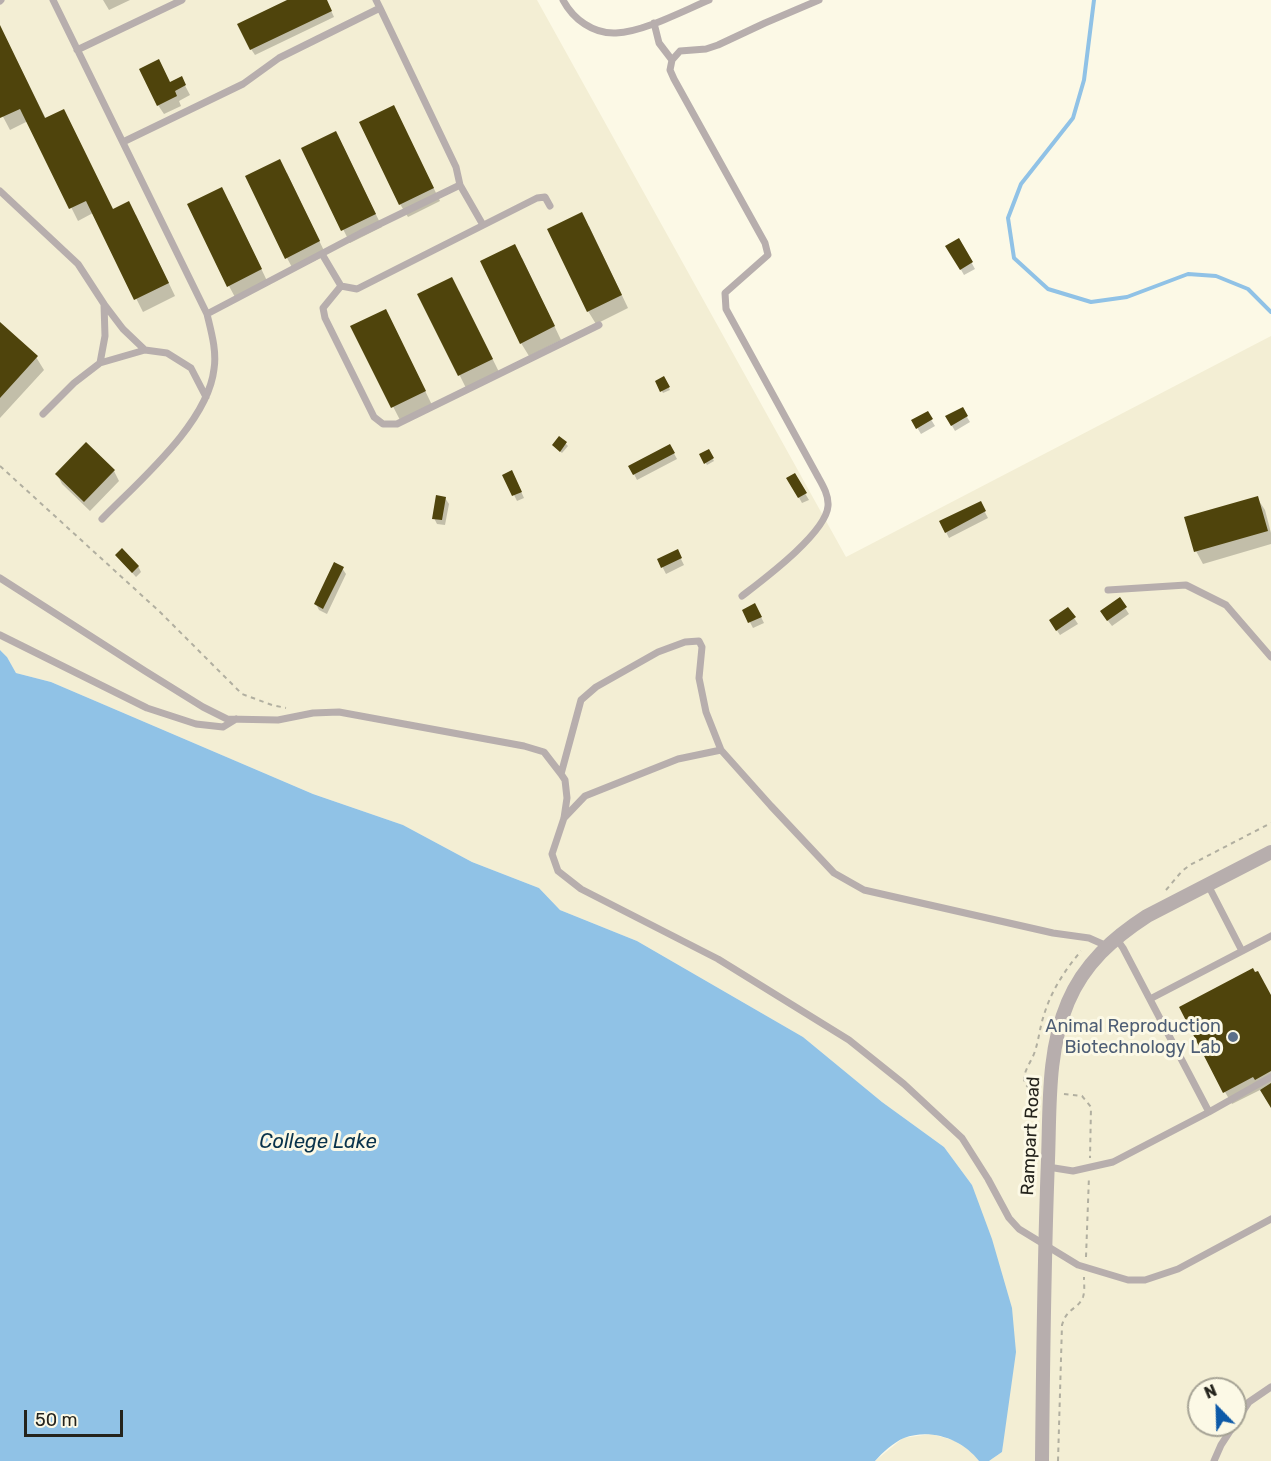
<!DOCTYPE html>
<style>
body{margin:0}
#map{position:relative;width:1271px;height:1461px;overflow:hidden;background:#fcf9e6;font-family:Rubik,sans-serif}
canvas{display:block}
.north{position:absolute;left:1187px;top:1377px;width:60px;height:60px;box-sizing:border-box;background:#fcf9e6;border:2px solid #a6a395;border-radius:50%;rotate:337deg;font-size:16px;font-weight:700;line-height:24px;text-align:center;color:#24231c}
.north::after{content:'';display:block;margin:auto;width:21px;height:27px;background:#0d5aa8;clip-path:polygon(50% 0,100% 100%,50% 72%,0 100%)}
.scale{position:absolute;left:24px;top:1410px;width:99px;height:27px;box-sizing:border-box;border:3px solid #24231c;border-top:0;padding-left:8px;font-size:18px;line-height:21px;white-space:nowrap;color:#24231c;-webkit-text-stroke:4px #fcf9e6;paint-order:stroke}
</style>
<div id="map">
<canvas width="1271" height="1461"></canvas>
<div class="north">N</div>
<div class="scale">50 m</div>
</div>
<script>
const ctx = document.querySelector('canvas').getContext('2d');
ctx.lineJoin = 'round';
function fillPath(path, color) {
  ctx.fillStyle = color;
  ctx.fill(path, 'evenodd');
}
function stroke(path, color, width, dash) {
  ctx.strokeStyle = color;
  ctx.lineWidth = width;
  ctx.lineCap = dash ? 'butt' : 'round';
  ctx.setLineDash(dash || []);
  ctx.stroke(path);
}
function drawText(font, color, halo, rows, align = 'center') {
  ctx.font = font + ' Rubik,sans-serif';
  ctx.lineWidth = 6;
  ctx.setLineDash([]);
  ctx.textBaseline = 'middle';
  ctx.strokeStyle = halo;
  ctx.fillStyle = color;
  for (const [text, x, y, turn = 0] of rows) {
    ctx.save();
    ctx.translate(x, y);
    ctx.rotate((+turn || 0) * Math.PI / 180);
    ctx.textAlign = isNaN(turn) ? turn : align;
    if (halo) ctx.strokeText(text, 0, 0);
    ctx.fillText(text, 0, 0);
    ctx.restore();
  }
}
const built = new Path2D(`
 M0,0H537L846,557L1271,336V1461H989L1002,1452L1006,1413L972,1185L944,1147L882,1102L803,1037L637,941L560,910L539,888L472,862L403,825L313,794L51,682L16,673L7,657L0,650ZM1199,1389H1235V1425H1199Z
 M931,1434L953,1440L971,1451L979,1461H875L903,1438Z`);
const water = new Path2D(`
 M0,650L7,657L16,673L51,682L313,794L403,825L472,862L539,888L560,910L637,941L803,1037L882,1102L944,1147L972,1185L992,1239L1012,1308L1016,1352L1002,1452L989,1461H979C962,1439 931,1428 904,1438C894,1442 882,1453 875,1461H0Z`);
const shadow = new Path2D(`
 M103,0H130L109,10Z
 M291,0H326L334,17L255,55L251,49Z
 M0,27L46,119L113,210L136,215L175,296L143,312L93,213L78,221L28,121L10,130L0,111Z
 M181,78L190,95L179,101L181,106L164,114L158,105L170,83Z
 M400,120L440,201L408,217L400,204Z
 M343,146L382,227L350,243L303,149Z
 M287,173L326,255L294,271L287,258Z
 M229,201L268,283L236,299L229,286Z
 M589,226L628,308L596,324L588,311Z
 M959,240L975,269L964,275L948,247Z
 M522,258L561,340L529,356L521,343Z
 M459,291L499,372L466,388L419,294Z
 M392,323L432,405L400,420L352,327Z
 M0,324L36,357L44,370L0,418Z
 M664,378L670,390L663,393L657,382Z
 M962,409L970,422L955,431L947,417Z
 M927,413L935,426L921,434L913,421Z
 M560,438L568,446L562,453L554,446Z
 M670,446L677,459L637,480L630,466Z
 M708,451L714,461L707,465L701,455Z
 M114,471L119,481L90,511L62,484L57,474Z
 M504,475L515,478L524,498L517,501Z
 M794,475L809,500L802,503L788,478Z
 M445,498L449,504L445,525L437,524L434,518Z
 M1257,498L1265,510L1271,533V544L1203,564L1196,551Z
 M980,503L988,518L949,538L941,522Z
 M677,551L684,565L666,574L659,560Z
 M117,556L138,566L141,572L136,577Z
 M342,568L346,574L327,614L319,610L316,604Z
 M1119,599L1129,614L1112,626L1105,617Z
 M744,611H758L764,623L753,628Z
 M1074,618L1078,624L1060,635L1054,626Z
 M1271,997V1105L1262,1089L1232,1104L1225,1092Z`);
const stream = new Path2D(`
 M1094,0L1084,80L1073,118L1021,184L1008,218L1014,258L1048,289L1091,302L1127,297L1188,274L1216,276L1248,289L1271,312`);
const building = new Path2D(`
 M287,0H327L332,11L250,50L237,24Z
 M0,25L45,118L64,109L113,209L129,201L169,283L134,300L86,201L69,209L20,109L0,118Z
 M159,59L170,82L182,76L186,85L175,91L177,96L157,106L139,69Z
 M394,105L434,188L399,205L359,122Z
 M336,131L376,214L341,231L301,148Z
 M280,159L320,241L285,259L245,176Z
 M222,187L262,269L227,287L187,204Z
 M582,212L622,295L587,312L547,229Z
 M959,238L973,262L960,270L945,246Z
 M515,244L555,326L520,344L480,261Z
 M452,277L493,359L458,376L417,294Z
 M386,309L426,391L391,408L350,326Z
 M0,322L38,356L0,398Z
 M664,376L670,387L660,392L655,381Z
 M963,407L968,416L951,426L945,416Z
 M928,411L933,419L916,429L911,420Z
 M559,436L567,442L560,452L552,445Z
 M86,442L115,470L84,502L55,474Z
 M670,444L675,453L633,475L628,466Z
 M709,449L714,458L704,464L699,454Z
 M512,470L522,492L512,496L502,475Z
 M795,473L807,493L798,498L786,478Z
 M436,495L446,497L442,520L432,519Z
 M1258,496L1268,531L1194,552L1184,517Z
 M981,501L986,511L945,533L939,521Z
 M122,548L139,566L132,573L115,555Z
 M678,549L682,558L661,568L657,559Z
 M334,562L344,567L323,609L314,604Z
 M1120,597L1127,607L1107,621L1100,611Z
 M755,603L762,617L748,623L742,610Z
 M1068,607L1076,617L1056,631L1049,620Z
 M1253,968L1255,972L1258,971L1271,995V1071L1255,1080L1253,1077L1223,1093L1179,1007Z
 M1271,1083V1108L1260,1090Z`);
const path = new Path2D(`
 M0,466L160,612L242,694L272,705L286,708
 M1166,890L1182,871L1190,865L1271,823
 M1038,1092C1011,1084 1031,1065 1035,1051C1039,1039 1040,1026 1044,1015C1051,991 1065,970 1081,951
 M1064,1094L1082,1096L1091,1107L1090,1158
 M1086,1257L1089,1176
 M1058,1461L1062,1325C1067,1307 1078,1310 1083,1297C1085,1291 1084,1284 1084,1277`);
const lane = new Path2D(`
 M53,0L207,314C211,331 217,351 214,369C208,423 139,481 102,519
 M563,0C573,19 593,34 616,33C643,32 683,11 709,0
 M0,1L1,0
 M654,23L659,43L672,60L670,70L674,79L765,243L768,255L725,293L726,309L817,475C822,484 829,495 828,506C826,533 764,579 742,596
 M77,50L182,0
 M672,60L680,51L706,49L718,45L765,23L819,0
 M123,142L243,84L279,58L380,8L376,0
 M460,185L483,225
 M0,191L78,264L104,304L105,336L100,363L74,383L43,414
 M322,254L341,286L323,308L325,318L374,417L383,424H397L599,325
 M341,286L357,289L537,198L545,197L550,206
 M104,304L123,329L145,350L167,353L191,368L206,397
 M207,314L361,233L460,185L456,167L380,8
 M100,363L145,350
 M0,578L145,671L203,707L227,719L278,720L313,713L339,712L524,746L544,752L561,774
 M1108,590L1186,585L1226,605L1271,657
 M0,635L147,708L196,724L223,727L236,719
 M564,818L585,796L678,759L721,750
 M1208,885L1242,951
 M1107,946L1089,938L1053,933L864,890L834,873L771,806L721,750L706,712L699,678L702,647L699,641L685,642L658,652L596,687L581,700L561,774L565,780L567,798L564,818L552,854L558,871L581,889L718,959L849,1040L904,1084L962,1138L988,1179L1009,1218L1019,1229L1078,1265L1128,1280H1145L1178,1269L1271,1219
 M1150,999L1271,936
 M1209,1112L1271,1077
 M1048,1167L1073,1171L1113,1162L1209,1112L1123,948L1116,938
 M1235,1423L1249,1402L1271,1387
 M1214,1461L1221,1445L1234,1425`);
const street = new Path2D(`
 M1042,1461C1043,1361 1044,1260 1048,1160C1050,1108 1047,1051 1068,1002C1084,964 1113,938 1147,916L1271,852`);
const markers = [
 [1233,1037,6,"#5c6f8a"]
];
const serviceNames = [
 ["Animal Reproduction",1221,1027],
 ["Biotechnology Lab",1221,1048]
];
const streetNames = [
 ["Rampart Road",1031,1136,-87]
];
const waterNames = [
 ["College Lake",318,1142]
];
fillPath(built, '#f3eed4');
fillPath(water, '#90c2e6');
fillPath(shadow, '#0003');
stroke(stream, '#90c2e6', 4);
fillPath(building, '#4f440c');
stroke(path, '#b1afa0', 2, [4.5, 4.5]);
stroke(lane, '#b7aead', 7);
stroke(street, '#b7aead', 14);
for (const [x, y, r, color] of markers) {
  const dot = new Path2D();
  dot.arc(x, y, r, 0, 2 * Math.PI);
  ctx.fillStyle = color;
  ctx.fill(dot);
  stroke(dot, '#fcf9e6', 2);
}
drawText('18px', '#4e5e75', '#fcf9e6', serviceNames, 'right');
drawText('18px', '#24231c', '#fcf9e6', streetNames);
drawText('italic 20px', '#09334b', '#fcf9e6', waterNames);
</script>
